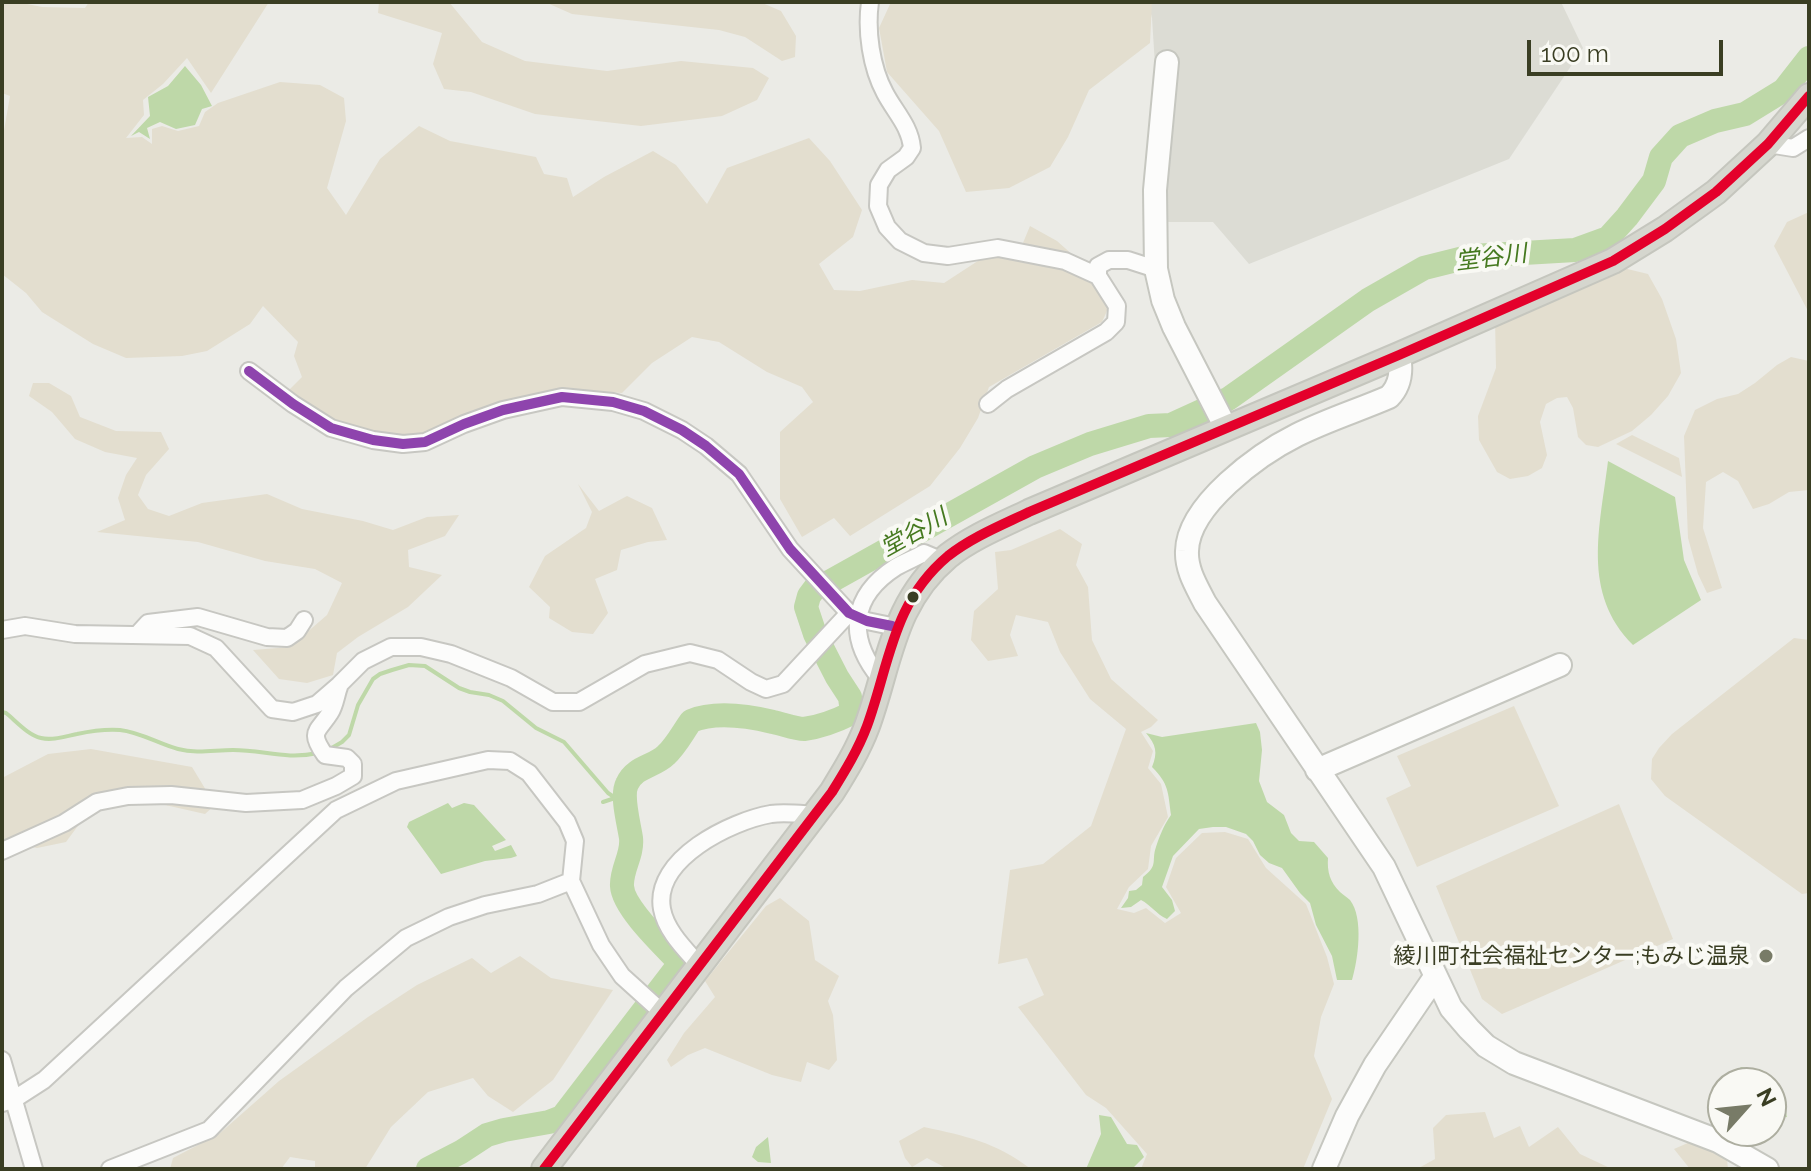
<!DOCTYPE html>
<meta charset="utf-8">
<style>
body{margin:0}
#map{position:relative;width:1811px;height:1171px;overflow:hidden;background:#ebebe6;font-family:Raleway,sans-serif}
canvas{display:block}
.frame{position:absolute;inset:0;border:4px solid #3a3e23;pointer-events:none}
.north{position:absolute;left:1707px;top:1067px;width:80px;height:80px;box-sizing:border-box;background:#f9f9f4;border:2px solid #adaea0;border-radius:50%;rotate:63deg;font-size:22px;font-weight:700;line-height:32px;text-align:center;color:#3a3e23}
.north::after{content:'';display:block;margin:auto;width:28px;height:36px;background:#787b67;clip-path:polygon(50% 0,100% 100%,50% 72%,0 100%)}
.scale{position:absolute;left:1527px;top:40px;width:196px;height:36px;box-sizing:border-box;border:4px solid #3a3e23;border-top:0;padding-left:10px;font-size:24px;line-height:28px;white-space:nowrap;color:#3a3e23;-webkit-text-stroke:6px #f9f9f4;paint-order:stroke}
</style>
<div id="map">
<canvas width="1811" height="1171"></canvas>
<div class="frame"></div>
<div class="north">N</div>
<div class="scale">100 m</div>
</div>
<script>
const ctx = document.querySelector('canvas').getContext('2d');
ctx.lineJoin = 'round';
function fillPath(path, color) {
  ctx.fillStyle = color;
  ctx.fill(path, 'evenodd');
}
function stroke(path, color, width, dash) {
  ctx.strokeStyle = color;
  ctx.lineWidth = width;
  ctx.lineCap = dash ? 'butt' : 'round';
  ctx.setLineDash(dash || []);
  ctx.stroke(path);
}
function drawText(font, color, halo, rows, align = 'center') {
  ctx.font = font + ' Raleway,"Noto Sans JP",sans-serif';
  ctx.lineWidth = 8;
  ctx.setLineDash([]);
  ctx.textBaseline = 'middle';
  ctx.strokeStyle = halo;
  ctx.fillStyle = color;
  for (const [text, x, y, turn = 0] of rows) {
    ctx.save();
    ctx.translate(x, y);
    ctx.rotate((+turn || 0) * Math.PI / 180);
    ctx.textAlign = isNaN(turn) ? turn : align;
    if (halo) ctx.strokeText(text, 0, 0);
    ctx.fillText(text, 0, 0);
    ctx.restore();
  }
}
const built = new Path2D(`
 M1148,2H1561L1583,48L1509,159L1249,264L1213,222H1165L1152,18Z`);
const green = new Path2D(`
 M2,2H17L42,7L85,8L89,2H269L211,93L187,58L163,84L143,100L144,115L126,138L142,137L152,144V129L162,126L178,131L199,126L205,112L218,103L280,82L320,85L344,98L346,121L327,188L346,215L380,159L419,126L450,141L536,157L544,174L567,178L573,197L604,177L653,151L676,165L707,204L727,168L809,138L830,161L862,210L853,237L819,264L834,290L860,291L912,280L944,283L987,255H1018L1030,226L1057,241L1092,272L1111,302L1102,322L989,387L978,418L960,448L930,486L850,536L834,518L802,537L780,499V432L813,402L802,387L767,372L719,342L692,337L652,363L622,393L578,390L512,400L460,429L409,439L347,429L300,404L289,390L302,377L294,356L298,342L263,306L250,324L207,351L182,356L126,358L93,344L42,312L26,293L2,274V142L10,96L2,93Z
 M379,2H449L482,42L525,61L607,71L681,61L753,68L769,78L757,100L722,116L641,126L535,114L471,92L444,89L433,64L442,33L378,13Z
 M545,2H760L781,11L796,36L795,57L782,61L745,37L719,30L572,14Z
 M891,2H1152L1150,43L1089,90L1068,137L1050,167L1009,188L966,192L939,131L887,72L879,28Z
 M1809,212V313L1774,246L1787,222Z
 M1615,266L1648,274L1662,299L1676,339L1681,373L1668,396L1651,415L1632,431L1598,447L1586,445L1578,437L1573,408L1567,397L1557,398L1546,404L1540,422L1547,455L1542,468L1528,476L1510,479L1497,472L1479,440L1478,416L1496,368L1495,319Z
 M1791,357L1809,361V490L1789,492L1769,504L1753,509L1738,481L1723,472L1706,482L1703,528L1722,588L1707,593L1698,574L1688,538L1684,436L1695,410L1717,399L1738,394L1755,383L1777,365Z
 M33,383H49L71,396L80,417L116,431L161,432L169,449L146,475L138,495L148,509L169,516L202,503L267,494L302,509L363,521L393,530L427,517L459,515L445,536L408,550L409,567L442,575L408,607L358,637L337,653L333,675L307,683L279,679L253,650L290,647L327,615L342,583L315,569L265,561L198,542L97,532L125,520L118,498L126,475L137,458L105,452L75,439L52,412L29,396Z
 M1632,435L1679,458L1682,477L1616,444Z
 M578,484L599,511L627,496L652,508L667,540L648,542L621,550L617,570L595,579L608,613L593,634L572,632L549,618L550,607L529,587L545,556L586,528L592,512Z
 M1060,529L1082,544L1076,565L1088,587L1092,640L1111,679L1158,720L1151,727L1141,732L1153,751L1148,768L1161,784L1168,817L1151,846L1148,869L1129,887L1117,909L1134,913L1146,908L1165,923L1181,913L1166,887L1176,858L1202,833L1225,832L1248,839L1266,868L1306,904L1327,957L1334,984L1321,1017L1314,1056L1332,1099L1303,1169H1141L1147,1154L1106,1108L1086,1095L1018,1007L1044,995L1027,958L998,964L1010,870L1043,864L1091,826L1126,729L1090,699L1060,652L1048,622L1016,615L1010,635L1018,656L988,661L971,640L974,611L998,589L995,552L1011,550Z
 M1794,638L1809,640V893L1802,894L1665,796L1651,779L1652,759L1659,748L1672,734Z
 M1514,706L1559,806L1417,867L1386,798L1411,786L1397,756Z
 M91,749L192,767L215,805L205,814L143,800L124,789L71,809L80,823L66,842L37,848L12,843L2,847V778L48,754Z
 M1619,804L1673,939L1502,1014L1482,999L1436,886Z
 M780,898L809,921L815,960L839,976L828,1001L833,1015L837,1060L829,1070L807,1062L801,1082L772,1075L705,1048L688,1055L671,1067L667,1060L684,1033L715,997L705,981L766,906Z
 M520,956L551,978L613,990L553,1080L513,1112L488,1096L473,1078L428,1092L391,1127L365,1169H315V1161L290,1157L281,1169H170L173,1158L219,1134L279,1081L368,1017L417,985L472,958L491,973Z
 M1485,1112L1494,1138L1520,1126L1529,1147L1558,1127L1580,1154L1612,1169H1417L1435,1159L1433,1128L1446,1115Z
 M924,1127C966,1136 995,1142 1031,1169H948L927,1158L912,1167L905,1158L899,1141Z
 M1690,1142L1727,1159L1728,1169H1690L1674,1149Z`);
const water = new Path2D(`
 M185,66L201,85L212,106L202,109L195,125L176,129L160,122L147,128L150,139L139,132L131,136L150,116L148,97L168,86Z
 M1608,461L1675,497L1684,560L1701,600L1633,645C1581,593 1600,527 1608,461Z
 M1256,723L1260,732L1262,750L1259,781L1267,802L1284,815L1291,833L1299,841L1314,842L1328,858C1327,872 1330,882 1340,892C1343,895 1347,897 1350,900C1364,918 1358,960 1352,980H1337L1332,956L1316,925L1310,903L1300,893L1282,868L1269,863L1260,855L1253,841L1246,834L1226,827H1213L1199,829L1173,856L1162,887L1172,900L1175,911L1167,919C1156,914 1151,905 1141,900L1131,907L1121,908L1128,898L1129,891L1136,890L1142,885L1143,877C1159,865 1151,861 1156,847C1160,835 1164,825 1171,815C1168,792 1169,784 1152,767C1158,752 1156,745 1146,733L1162,737Z
 M448,803L452,808L464,803L474,805L506,840L492,846L495,851L511,845L517,856L511,858L485,861L441,874L407,827L409,822Z
 M1741,1067L1762,1070L1781,1090L1787,1117L1771,1118V1083H1727V1078Z
 M1099,1115L1111,1117L1127,1144L1137,1145L1144,1157L1132,1169H1086L1101,1134Z
 M768,1137L771,1163L758,1162L752,1157L756,1147Z`);
const stream = new Path2D(`
 M2,712L6,713C16,721 28,735 41,738C53,741 66,736 77,734C91,731 106,729 120,730C140,732 159,744 178,749C197,754 214,750 233,750C264,750 285,760 318,753
 M330,749L342,742L349,735L358,705L373,679L380,674L392,670L409,665L425,666L459,688L470,692L489,695L503,701L536,728L564,742L608,793L626,805
 M603,802L615,798`);
const river = new Path2D(`
 M428,1169L461,1152L487,1135L504,1130L549,1122L562,1117L680,963C665,947 623,908 622,886C621,869 633,855 631,838C629,824 621,796 627,784C635,766 654,767 666,755C676,746 683,732 691,721C715,711 748,716 773,722C783,724 795,729 804,729C820,727 838,720 852,713L850,697L837,677L815,634L806,607L809,596L815,588L831,581L1035,467L1090,444L1149,426L1171,425L1228,399L1368,300L1424,268L1472,256L1575,250L1608,238L1627,217L1654,181L1661,157L1680,136L1715,121L1745,114L1784,90L1809,58`);
const street = new Path2D(`
 M870,2C866,31 871,67 885,93C895,112 910,126 912,148L906,157L888,170L879,185L878,206L887,227L900,241L924,253L948,256L998,248L1065,261L1098,276
 M1768,144L1793,148L1809,138
 M249,371L293,404L331,428L373,440L403,444L425,442L464,424L503,410L562,397L613,402L644,411L682,430L706,446L739,474L790,549L849,613L867,621L896,627
 M988,404L1007,389L1106,332L1116,322L1117,306L1098,276V266L1109,260H1128L1156,269
 M2,630L25,626L75,634L190,636L216,648L272,709L293,712L317,704L339,685L363,661L391,647H421L451,654L511,678L553,702H579L645,664L690,653L718,660L751,682L766,689L783,684L849,613
 M137,635L148,623L198,617L267,637L287,638L297,631L304,620
 M880,678C846,637 851,596 896,567C905,562 915,558 924,553L943,561
 M2,851L64,823L97,802L128,796L171,795L246,803L302,800L336,786L353,776V764L347,758L325,755C308,731 318,732 330,713C335,706 336,695 339,687
 M699,965C685,949 666,931 662,909C653,859 731,821 771,814C785,812 800,814 815,815
 M2,1060L34,1169
 M2,1103L13,1100L44,1080L336,810L396,781L488,760L510,761L529,773L567,822L575,841L571,881L601,945L622,976L664,1014
 M110,1169L209,1130L346,988L406,938L449,917L485,905L538,894L571,881`);
const secondary = new Path2D(`
 M1167,62L1155,190L1156,269L1163,300L1174,327L1226,428
 M1399,355C1402,371 1401,385 1389,397C1359,410 1327,420 1297,435C1259,454 1188,505 1187,551C1186,570 1197,587 1205,603L1384,867L1451,1008L1469,1029L1486,1046L1514,1063L1718,1141L1767,1169
 M1317,770L1560,665
 M1324,1169L1347,1116L1375,1065L1435,977`);
const primary = new Path2D(`
 M544,1169L832,792C845,771 858,750 867,726C890,663 892,603 948,556C972,537 1002,525 1029,512L1399,355L1613,261L1665,229L1716,192L1768,144L1809,96`);
const bus1 = new Path2D(`
 M249,371L293,404L331,428L373,440L403,444L425,442L464,424L503,410L562,397L613,402L644,411L682,430L706,446L739,474L790,549L849,613L867,621L892,626`);
const bus2 = new Path2D(`
 M544,1169L832,792C845,771 858,750 867,726C890,663 892,603 948,556C972,537 1002,525 1029,512L1399,355L1613,261L1665,229L1716,192L1768,144L1809,96`);
const markers = [
 [913,597,7,"#3a3e23"],
 [1766,956,8,"#787b67"]
];
const poiNames = [
 ["綾川町社会福祉センター;もみじ温泉",1750,956]
];
const waterNames = [
 ["堂谷川",1491,258,-7],
 ["堂谷川",914,533,-29]
];
fillPath(built, '#dcdcd4');
fillPath(green, '#e3decf');
fillPath(water, '#bed8a8');
stroke(stream, '#bed8a8', 4);
stroke(river, '#bed8a8', 24);
stroke(street, '#c7c7c2', 20);
stroke(secondary, '#c6c7c0', 26);
stroke(primary, '#c5c6be', 28);
stroke(street, '#fcfcfb', 16);
stroke(secondary, '#fcfcfb', 22);
stroke(primary, '#d5d6ce', 24);
stroke(bus1, '#8e44ad', 10);
stroke(bus2, '#e4002b', 10);
for (const [x, y, r, color] of markers) {
  const dot = new Path2D();
  dot.arc(x, y, r, 0, 2 * Math.PI);
  ctx.fillStyle = color;
  ctx.fill(dot);
  stroke(dot, '#f9f9f4', 3);
}
drawText('22px', '#3a3e23', '#f9f9f4', poiNames, 'right');
drawText('italic 24px', '#45791f', '#f9f9f4', waterNames);
</script>
